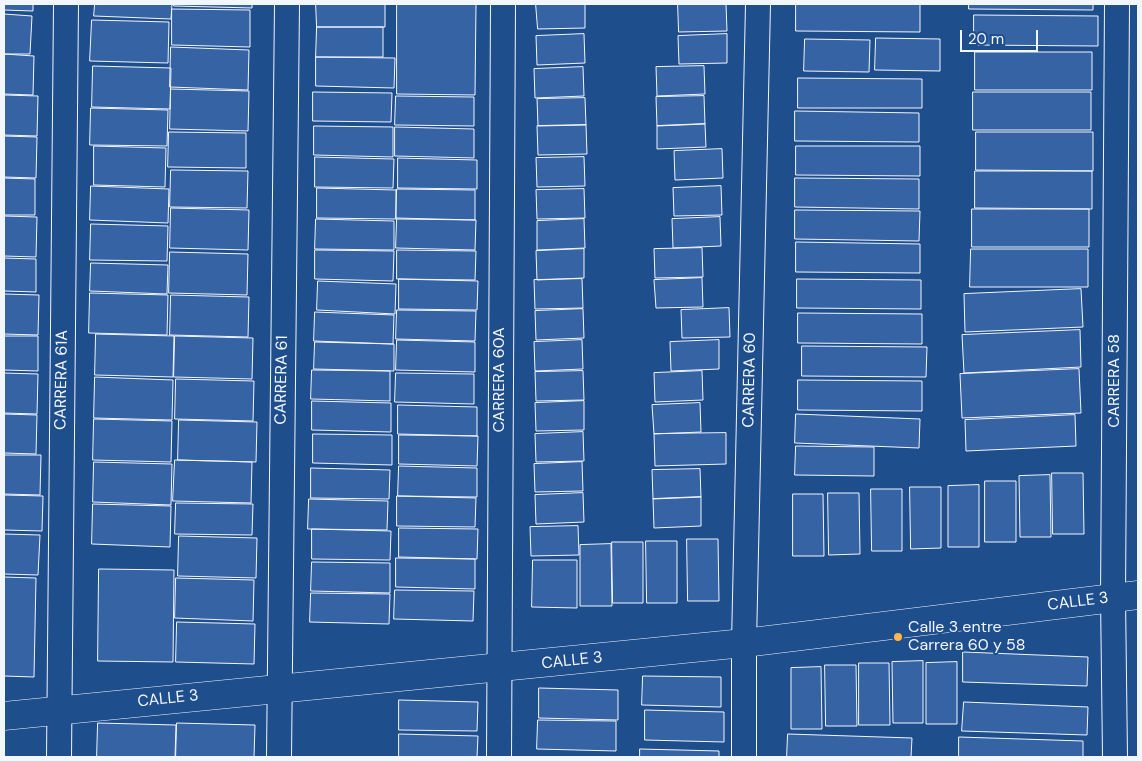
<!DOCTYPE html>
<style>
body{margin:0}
#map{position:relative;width:1142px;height:761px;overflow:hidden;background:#1f4e8c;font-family:"DM Sans",sans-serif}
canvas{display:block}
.frame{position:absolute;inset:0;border:5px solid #f2f6ff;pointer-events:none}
.scale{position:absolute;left:960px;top:30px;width:78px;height:22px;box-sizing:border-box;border:2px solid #f2f6ff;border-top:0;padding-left:6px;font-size:15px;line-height:18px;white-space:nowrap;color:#f2f6ff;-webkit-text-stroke:4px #1f4e8c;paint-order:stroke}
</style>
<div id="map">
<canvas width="1142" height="761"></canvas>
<div class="frame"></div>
<div class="scale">20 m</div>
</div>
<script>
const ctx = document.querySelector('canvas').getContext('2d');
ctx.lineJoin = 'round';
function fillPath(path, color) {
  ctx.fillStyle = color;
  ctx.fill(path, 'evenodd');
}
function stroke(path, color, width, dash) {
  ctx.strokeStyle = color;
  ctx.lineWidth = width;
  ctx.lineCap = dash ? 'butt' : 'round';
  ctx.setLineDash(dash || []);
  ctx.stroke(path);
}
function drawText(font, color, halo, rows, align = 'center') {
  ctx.font = font + ' "DM Sans",sans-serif';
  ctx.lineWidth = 4;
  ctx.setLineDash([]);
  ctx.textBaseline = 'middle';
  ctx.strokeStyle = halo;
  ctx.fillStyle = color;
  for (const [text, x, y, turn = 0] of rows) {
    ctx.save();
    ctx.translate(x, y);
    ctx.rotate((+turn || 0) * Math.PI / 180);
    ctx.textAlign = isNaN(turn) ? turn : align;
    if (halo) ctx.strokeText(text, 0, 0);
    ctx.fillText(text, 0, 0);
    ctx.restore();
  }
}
const building = new Path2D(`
 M4,4H33V11L4,10Z
 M95,4H172L171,19L94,16Z
 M174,4H252V8L174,6Z
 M316,4H385V27H317Z
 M397,4H476L475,95L397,94Z
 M536,4H585V28L538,29Z
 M678,4H726L727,31L679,32Z
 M796,4H920V32L796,31Z
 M969,4H1093V10L969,9Z
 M172,9L250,10V47L172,45Z
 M4,14L32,16L30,54H4Z
 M974,15L1098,16V46L974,45Z
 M92,20L169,22L168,63L90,61Z
 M317,27H383V57H316Z
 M584,34L585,63L537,65L536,36Z
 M727,34V63L679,64L678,36Z
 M876,38L940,39V71L875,70Z
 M805,39L870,40L869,72L804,71Z
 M171,47L249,50L248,90L170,87Z
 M975,52H1092V90H975Z
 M4,54L34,56L33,95L4,94Z
 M316,57L395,58L394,88L316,86Z
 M93,66L171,68L170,109L92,107Z
 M704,66L705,94L657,96L656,67Z
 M583,67L584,96L535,98L534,69Z
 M798,78L922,79V108H798Z
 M171,89L249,91L248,131L170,129Z
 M313,92L392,93L391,122L313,121Z
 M973,92H1091V130H973Z
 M4,95L38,96L37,136L4,135Z
 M396,96L474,97V126L395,125Z
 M704,96L705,124L657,126L656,97Z
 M585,98L586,125L538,126L537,99Z
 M91,108L168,110L167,146L90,145Z
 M795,111L919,113V142L795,141Z
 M705,124L706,147L657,149V126Z
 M586,125L587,154L538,155L537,126Z
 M314,126L393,127V157L314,155Z
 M395,127L474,129V158L395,156Z
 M169,132L246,133V168L168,167Z
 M976,132H1093V171L976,170Z
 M4,136L37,137L36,178L4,177Z
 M94,146L166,148L165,187L94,185Z
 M796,146H920V176L796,175Z
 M722,149L723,178L675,180L674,151Z
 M315,157L394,159L393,188L315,187Z
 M584,157L585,186L537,187L536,158Z
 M398,158L477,160V189L398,188Z
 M171,170L248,171L247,208L170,207Z
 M975,171H1092V209L975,208Z
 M4,178L35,179V215H4Z
 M795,178L919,179V209L795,207Z
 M91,186L169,189L168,223L90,220Z
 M721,186L722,215L674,216L673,188Z
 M317,188L396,190V219L317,218Z
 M397,189L475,190V220L396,218Z
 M584,189L585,218L537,219L536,190Z
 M171,208L249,210L248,250L170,248Z
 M972,209H1089V247H972Z
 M795,210L920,211L919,241L795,239Z
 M4,216L37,217L36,257L4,256Z
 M720,217L721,246L673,248L672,219Z
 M316,219L394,221V250L315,249Z
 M397,219L476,220L475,250L396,248Z
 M584,219L585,248L537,250V221Z
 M91,224L168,226L167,261L90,260Z
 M796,242L920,244V273L796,272Z
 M702,248L703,277L655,278L654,249Z
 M584,249V278L537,280L536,251Z
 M971,249H1088V287H970Z
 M315,250L394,251L393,281L315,279Z
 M397,250L476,251L475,280L397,279Z
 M170,252L248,254L247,295L169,293Z
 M4,258L36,259V292L4,291Z
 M91,263L168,265L167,294L90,291Z
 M702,278L703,307L656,308L654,280Z
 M399,279L478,281L477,310L399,309Z
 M582,279L583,308L535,309L534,280Z
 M797,279L921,280V309L797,308Z
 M318,281L396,284L395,314L317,310Z
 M1081,289L1083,327L965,332L964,294Z
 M90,293L168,295L167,335L89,333Z
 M4,294L39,295L38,335L4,334Z
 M171,295L249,297L248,337L170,335Z
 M729,308L730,337L682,338L681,310Z
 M583,309L584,338L536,340L535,311Z
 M397,310L476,311L475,341L396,339Z
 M315,312L394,315L393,344L314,341Z
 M798,313L922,314V344L798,343Z
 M1080,330L1081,367L964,373L962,335Z
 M96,334L174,336L173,377L95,375Z
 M4,336H38V371L4,370Z
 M175,336L253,338L252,379L174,377Z
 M397,340L475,342V372L396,370Z
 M582,340L583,369L535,371L534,342Z
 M719,340V369L671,371L670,342Z
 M315,342L394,344V371L314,369Z
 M802,346L927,347L926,377L802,376Z
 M1079,369L1081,413L962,418L960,374Z
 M312,370L390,371V401L311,399Z
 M583,371L584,400L536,401L535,372Z
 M702,371L703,400L655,402L654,373Z
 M4,373L38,374L37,414L4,413Z
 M396,373L474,374V404L395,402Z
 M95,377L173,380L172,420L94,418Z
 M176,379L254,381L253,421L175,419Z
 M798,380L922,381V411L798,410Z
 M312,401L391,403V432L312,430Z
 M584,401V430L536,431L535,403Z
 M700,403L701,432L654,434L652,405Z
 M398,405L477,407V436L398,434Z
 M4,414L37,415L36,454L4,453Z
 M796,414L920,419L919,448L795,443Z
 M1075,415L1076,446L966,451L965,420Z
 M94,419L172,421L171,462L93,460Z
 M179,420L257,422L256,462L178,460Z
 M583,432L584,461L536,462L535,434Z
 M726,433V464L655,466L654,434Z
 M313,434L392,435V465L313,463Z
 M399,435L478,436L477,466L399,464Z
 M796,446L874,447V476L795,475Z
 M4,455H41L40,495L4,494Z
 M175,460L252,462L251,503L173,501Z
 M94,462L172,464L171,505L93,502Z
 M582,462L583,491L535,492L534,464Z
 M399,466L477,468V497L398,496Z
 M311,468L390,470L389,499L311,498Z
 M700,469L701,497L653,499L652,470Z
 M1052,473H1083L1084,534H1053Z
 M1050,475L1051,537H1020L1019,476Z
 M985,481H1016V542H985Z
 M979,485V547H948V486Z
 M910,487H941V548L911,549Z
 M871,489H902V551H872Z
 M583,493L584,522L536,524L535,495Z
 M828,493H859L860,554L829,555Z
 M793,494H823L824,556H793Z
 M4,495L43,496L42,531L4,530Z
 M397,496L476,498L475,527L397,526Z
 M701,497V526L654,528L653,499Z
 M309,499L388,501L387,530L308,529Z
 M176,503L253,504L252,535L175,534Z
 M93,504L171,506L170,547L92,544Z
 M578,526L579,555L531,556L530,527Z
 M399,528L478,529L477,559L399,557Z
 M312,529L391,531L390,560L312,559Z
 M4,534L40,535L38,575L4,574Z
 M179,536L257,538L256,578L178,576Z
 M687,539H718L719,601H688Z
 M646,541H677V603H647Z
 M612,542H643V603H613Z
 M611,544L612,606H580V545Z
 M396,558L475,559V589L396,587Z
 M533,560H577V608L532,607Z
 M312,562L390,563V593L311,591Z
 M99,569L174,570L173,662L98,661Z
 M4,577L36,578L34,677L4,676Z
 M176,578L254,580L253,621L175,618Z
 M395,590L474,591L473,621L394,619Z
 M311,593L390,594L389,624L310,622Z
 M177,622L255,624L254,664L176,662Z
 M963,652L1088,657L1087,686L963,682Z
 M923,661V723H893L892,662Z
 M957,662V724H926V663Z
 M859,663H889L890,725H859Z
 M825,665H856L857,726H826Z
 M821,667L822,729H791V668Z
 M643,676L721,677V707L642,705Z
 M539,688L618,690V720L539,718Z
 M399,700L478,702L477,731L399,730Z
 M964,702L1088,707L1087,735L962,731Z
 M645,710L724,712V742L645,740Z
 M538,720L616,721V751L537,749Z
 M98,723L176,725L175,757H97Z
 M177,723L255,725L254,757H176Z
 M399,734L478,736L477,757H399Z
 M788,734L912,738L911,757H787Z
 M959,737L1083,741V757H959Z
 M640,749L719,751V757H640Z`);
const minor = new Path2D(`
 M59,757L66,4
 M279,757L287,4
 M499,757L503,4
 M744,757V643L758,4
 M1115,757L1113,597L1117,4`);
const tertiary = new Path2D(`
 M4,716L744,643L1138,595`);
const markers = [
 [898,637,5,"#ffb74d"]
];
const streetNames = [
 ["CARRERA 61A",62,380,-89],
 ["CARRERA 61",282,380,-89],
 ["CARRERA 60A",500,380,-90],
 ["CARRERA 60",750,380,-89],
 ["CARRERA 58",1115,381,-90],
 ["CALLE 3",1078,602,-7],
 ["CALLE 3",572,661,-6],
 ["CALLE 3",168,699,-6]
];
const poiNames = [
 ["Calle 3 entre",908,628],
 ["Carrera 60 y 58",908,646]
];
fillPath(building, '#3563a3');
stroke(building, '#f2f6ff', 1);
stroke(minor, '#f2f6ff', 26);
stroke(tertiary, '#f2f6ff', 29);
stroke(minor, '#1f4e8c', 24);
stroke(tertiary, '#1f4e8c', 28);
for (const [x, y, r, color] of markers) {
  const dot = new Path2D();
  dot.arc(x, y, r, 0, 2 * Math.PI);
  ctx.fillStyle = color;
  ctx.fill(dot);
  stroke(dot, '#1f4e8c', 2);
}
drawText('16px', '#f2f6ff', '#1f4e8c', streetNames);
drawText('16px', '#f2f6ff', '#1f4e8c', poiNames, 'left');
</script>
